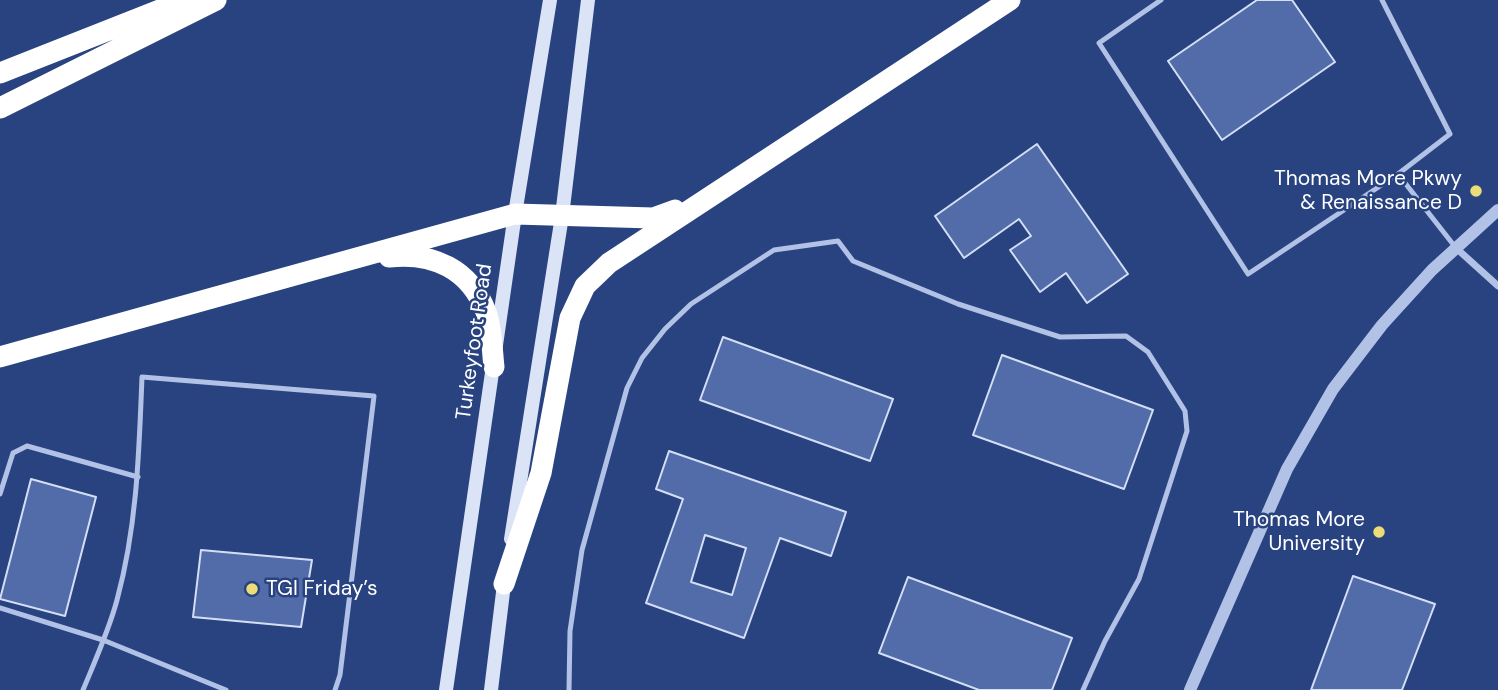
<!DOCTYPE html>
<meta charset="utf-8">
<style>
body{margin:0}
canvas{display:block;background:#294381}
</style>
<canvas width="1498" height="690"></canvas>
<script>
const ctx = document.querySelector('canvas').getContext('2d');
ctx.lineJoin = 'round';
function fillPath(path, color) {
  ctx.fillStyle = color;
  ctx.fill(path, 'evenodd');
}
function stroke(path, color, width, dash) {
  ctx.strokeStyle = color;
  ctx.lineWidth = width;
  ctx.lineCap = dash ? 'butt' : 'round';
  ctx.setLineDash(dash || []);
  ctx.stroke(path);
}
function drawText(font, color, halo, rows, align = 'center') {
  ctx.font = font + ' "DM Sans",sans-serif';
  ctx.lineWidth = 5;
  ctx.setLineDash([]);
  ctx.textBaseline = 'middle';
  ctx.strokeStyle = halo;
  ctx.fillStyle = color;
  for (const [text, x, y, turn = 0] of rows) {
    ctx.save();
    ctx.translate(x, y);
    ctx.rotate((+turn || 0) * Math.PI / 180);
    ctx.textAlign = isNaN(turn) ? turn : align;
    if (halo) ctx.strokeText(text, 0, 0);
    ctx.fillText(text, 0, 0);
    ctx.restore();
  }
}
const building = new Path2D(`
 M1257,0H1292L1335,62L1222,140L1168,61Z
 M1037,144L1128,274L1087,303L1066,273L1040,292L1010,250L1031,236L1019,219L964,258L935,216Z
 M723,337L893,399L870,461L700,400Z
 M1002,355L1153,410L1124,489L973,435Z
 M669,451L846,512L831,556L780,538L744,638L646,603L683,499L656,489ZM705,535L746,548L732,595L691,582Z
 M31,479L96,497L65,616L0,599Z
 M201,550L312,560L301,627L193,617Z
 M1353,576L1435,604L1402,690H1311Z
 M908,577L1072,638L1052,690H979L879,653Z`);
const service = new Path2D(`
 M1161,0L1099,43L1248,274L1398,174L1450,134L1382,0
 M1398,174L1456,248
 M0,494L13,453L27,446L138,477
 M0,608L103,640L226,690
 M83,690C95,661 109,630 117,600C137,526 139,453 142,377L374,396L340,675L335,690
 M569,690L570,631L582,550L627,388L642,358L665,329L691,304L774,250L838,241L853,261L958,304L1060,337L1126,336L1148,352L1185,411L1187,431L1139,579L1105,641L1083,690`);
const minor = new Path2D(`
 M1456,248L1498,286`);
const tertiary = new Path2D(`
 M1190,690L1287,469L1333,389L1382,325L1432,270L1498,210`);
const secondary = new Path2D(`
 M511,539L562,216L588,0
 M446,690L515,214L550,0
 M491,690L505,576`);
const motorway = new Path2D(`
 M0,73L185,0
 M0,108L216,0
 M389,257C433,252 470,269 486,312C492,328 492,350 494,367
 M0,357L515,214L653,218L675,210
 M504,584L541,473L570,318L585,286L609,263L1010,0`);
const markers = [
 [1476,191,7,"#ecdb79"],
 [1379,532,7,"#ecdb79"],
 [252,589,7,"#ecdb79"]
];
const poiNames = [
 ["Thomas More Pkwy",1462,179],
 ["& Renaissance D",1462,203],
 ["Thomas More",1365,520],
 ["University",1365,544],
 ["TGI Friday’s",266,589,"left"]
];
const streetNames = [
 ["Turkeyfoot Road",475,342,-82]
];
fillPath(building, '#526ca9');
stroke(building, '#d4dff5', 2);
stroke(service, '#b2c2e6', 5);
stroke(minor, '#b2c2e6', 7);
stroke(tertiary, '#b2c2e6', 12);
stroke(secondary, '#dbe3f6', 14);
stroke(motorway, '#fff', 21);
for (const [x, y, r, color] of markers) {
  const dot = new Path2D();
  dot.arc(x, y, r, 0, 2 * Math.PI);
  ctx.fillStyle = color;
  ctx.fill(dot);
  stroke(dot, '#294381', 2.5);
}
drawText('21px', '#fff', '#294381', poiNames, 'right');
drawText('21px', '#fff', '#294381', streetNames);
</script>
